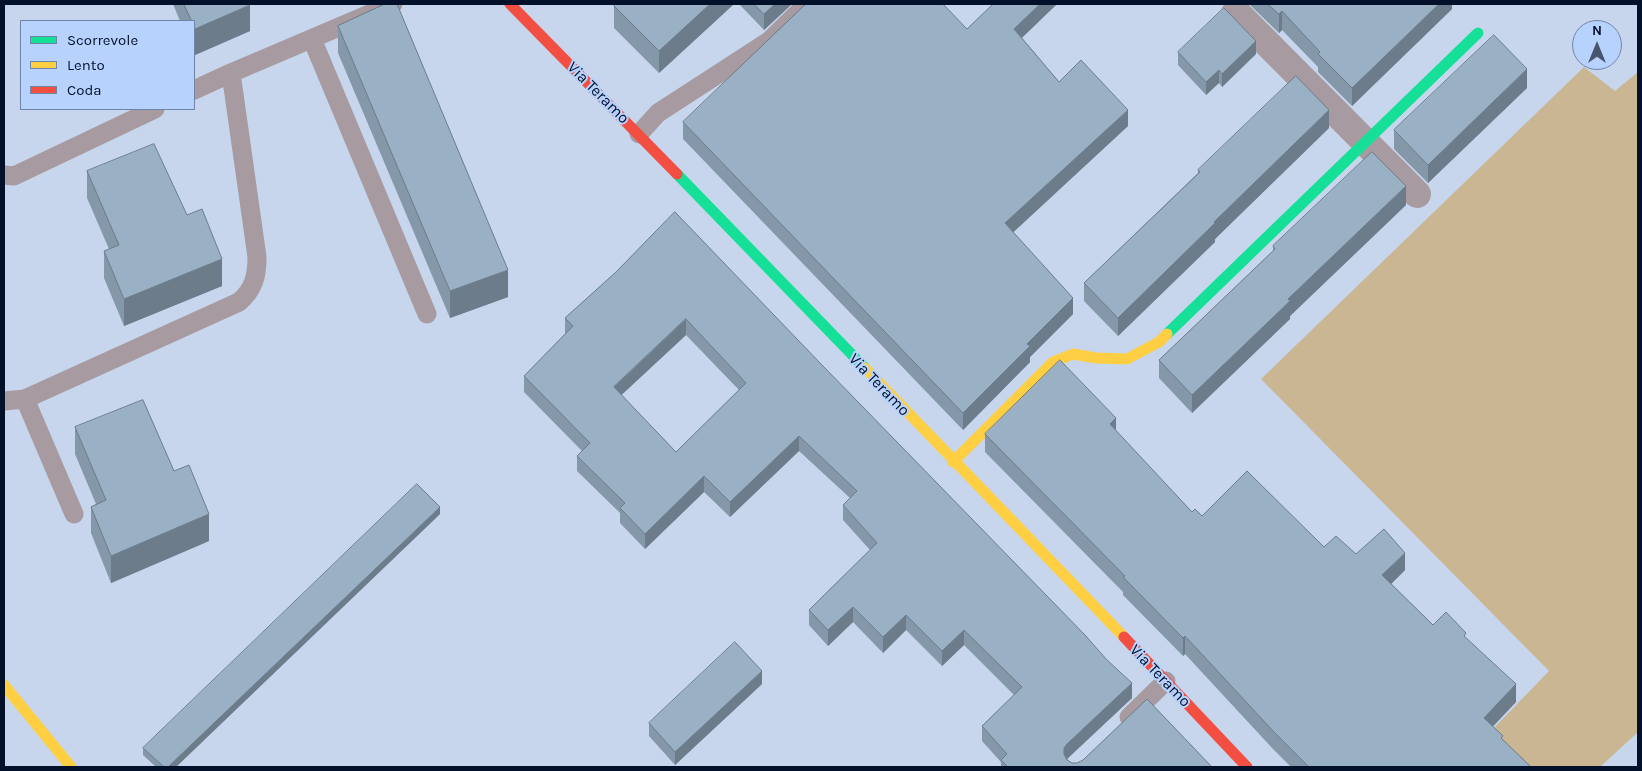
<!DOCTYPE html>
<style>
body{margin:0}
#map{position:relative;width:1642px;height:771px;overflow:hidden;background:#c7d6ed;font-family:Karla,sans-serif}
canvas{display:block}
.frame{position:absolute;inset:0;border:5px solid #031029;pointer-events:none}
.legend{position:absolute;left:20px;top:20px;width:175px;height:90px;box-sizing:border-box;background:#b7d3fd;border:1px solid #6f85a8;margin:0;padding:6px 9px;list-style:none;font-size:15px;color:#031029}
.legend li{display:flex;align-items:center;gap:10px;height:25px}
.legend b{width:25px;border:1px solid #6f85a8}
.north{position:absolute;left:1572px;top:20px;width:50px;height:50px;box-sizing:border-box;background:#b7d3fd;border:1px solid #6f85a8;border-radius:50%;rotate:0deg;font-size:14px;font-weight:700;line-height:20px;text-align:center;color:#031029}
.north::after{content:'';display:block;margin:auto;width:18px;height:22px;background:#48556e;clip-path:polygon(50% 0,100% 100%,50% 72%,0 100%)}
</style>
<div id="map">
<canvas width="1642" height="771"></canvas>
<div class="frame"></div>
<ul class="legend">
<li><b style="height:6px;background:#16e098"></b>Scorrevole</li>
<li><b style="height:6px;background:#ffcf43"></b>Lento</li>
<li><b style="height:6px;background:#f24e42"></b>Coda</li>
</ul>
<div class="north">N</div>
</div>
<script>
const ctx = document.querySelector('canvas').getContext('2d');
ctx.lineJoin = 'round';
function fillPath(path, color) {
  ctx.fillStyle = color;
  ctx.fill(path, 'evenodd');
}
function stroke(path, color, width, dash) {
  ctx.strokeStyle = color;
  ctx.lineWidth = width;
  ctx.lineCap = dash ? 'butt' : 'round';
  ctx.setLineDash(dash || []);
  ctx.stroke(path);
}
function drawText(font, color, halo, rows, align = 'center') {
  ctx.font = font + ' Karla,sans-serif';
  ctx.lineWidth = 4;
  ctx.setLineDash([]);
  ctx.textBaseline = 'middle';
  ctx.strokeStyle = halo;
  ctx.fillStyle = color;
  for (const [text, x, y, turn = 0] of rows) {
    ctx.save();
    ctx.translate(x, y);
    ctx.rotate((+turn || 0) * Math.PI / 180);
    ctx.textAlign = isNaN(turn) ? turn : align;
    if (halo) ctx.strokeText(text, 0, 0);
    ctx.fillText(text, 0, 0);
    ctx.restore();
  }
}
const green = new Path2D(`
 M1584,67L1615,91L1638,72V732L1600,767H1525L1490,732L1549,671L1261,379Z`);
const lane = new Path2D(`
 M312,39L427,314
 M194,90L231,73L393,4
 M639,134L658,113L769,41L807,4
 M4,175L14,176L155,109
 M25,399L74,514
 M4,401L25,399L239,302C254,289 257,276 257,257L231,73
 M1129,717L1166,681`);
const street = new Path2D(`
 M1236,12L1417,194`);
const fast = new Path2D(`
 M677,174L865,368
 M1167,334L1478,33`);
const slow = new Path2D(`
 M865,368L1124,637
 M953,462L1053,362L1073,354L1096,358L1127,359L1159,342L1167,334
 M4,685L71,767`);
const jam = new Path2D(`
 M510,4L677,174
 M1124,637L1247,767`);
const wall = new Path2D(`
 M173,4H250V31L195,55L194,53V21H180Z
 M616,4H734L659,73L614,28V6Z
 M739,4H792L764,30Z
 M1057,4L1022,38L1059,82L1128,126L1013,232L1073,314L1030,357V362L963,430L683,139V122L967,29Z
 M1249,4H1452V9L1352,106L1318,72V67L1282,30L1279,33Z
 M338,26L508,297L450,318L338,53Z
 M1178,52L1256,54L1222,87L1219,83L1206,95L1178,65Z
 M1527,88L1428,183L1394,149V130Z
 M1329,128L1215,239V242L1118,336L1084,301V283L1198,173V170Z
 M87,171L187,215L222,286L124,326L104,278V251L109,249L87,198Z
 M1406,205L1290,316V319L1192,413L1159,378V360L1273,251V246Z
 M675,212L1132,698L1067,759L1072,763L1212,767H1001V762L982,741V726L1014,695L964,645L942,666L906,630L883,653L853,622L828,646L809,625V610L870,550L843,520V505L850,498L799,451L730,517L704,492L645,549L620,523V513L577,471V456L582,451L524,392V376L565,334V318L616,272ZM686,335L739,390L676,452L621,395Z
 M75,427L174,471L209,541L111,583L91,533V507L96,504L75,454Z
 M1116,431L1192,512L1202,516L1356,554L1405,570L1391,584L1433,625L1466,638L1516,702L1493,726L1503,740L1531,767H1291L1273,749L1185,654L1183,656L1123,595V592L985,452V434Z
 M440,514L176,767H156L143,755V748Z
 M762,684L675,765L649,736V723Z`);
const shadedWall = new Path2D(`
 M710,4H734L659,73V51Z
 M775,4H792L764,30V14Z
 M1040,4H1057L1014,45V29Z
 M1439,4H1452V9L1352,106V88Z
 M250,5V31L195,55V29Z
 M1282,11V30L1279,33V14Z
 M1256,41V54L1222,87V74Z
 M1527,69V88L1428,183V165Z
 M1219,70V83L1206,95V82Z
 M1128,110V126L1005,240V223Z
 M1329,110V128L1215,239V242L1118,336V318L1214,222Z
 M1406,186V205L1290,316V319L1192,413V395L1288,299Z
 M222,259V286L124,326V299Z
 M508,270V297L450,318V291Z
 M1073,298V314L1030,357V362L963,430V413L1027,344Z
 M686,319V335L614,402V387Z
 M1116,418V436L1110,424Z
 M799,436V451L730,517V502Z
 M704,476V492L645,549V534Z
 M440,507V514L176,767H168Z
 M209,514V541L111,583V556Z
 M1405,553V570L1382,593V575Z
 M853,607V622L828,646V630Z
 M906,615V630L883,653V637Z
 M964,630V645L942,666V651Z
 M1185,636V654L1183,656V638Z
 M762,671V684L675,765V752Z
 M1132,683V698L1067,759L1064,763V767V748L1067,744Z
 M1516,684V702L1484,736V718Z`);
const building = new Path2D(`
 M184,4H250V5L195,29L194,26V21H192Z
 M385,4H397L508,270L450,291L338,26Z
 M616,4H710L659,51L614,6Z
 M754,4H775L764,14Z
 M806,4H943L967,29L993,4H1040L1014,29L1059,82L1081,60L1128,110L1005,223L1073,298L1027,344L1030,346L963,413L683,122Z
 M1268,4H1439L1352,88L1318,54L1320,52L1282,11L1279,14Z
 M1224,8L1256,41L1222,74L1219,70L1206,82L1178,52Z
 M1494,35L1527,69L1428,165L1394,130Z
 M1296,76L1329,110L1214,222L1215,223L1118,318L1084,283L1200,172L1198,170Z
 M154,144L187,215L202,209L222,259L124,299L104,251L119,245L87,171Z
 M1372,152L1406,186L1288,299L1290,301L1192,395L1159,360L1275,249L1273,246Z
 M675,212L822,365L1085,635L1106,659L1132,683L1067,744L1064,748V754L1067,760L1072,763H1077L1083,760L1147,699L1212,767H1008L1001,760L1007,754L982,726L1022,687L964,630L942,651L906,615L883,637L853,607L828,630L809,610L877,543L843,505L857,491L799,436L730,502L704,476L645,534L620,508L625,503L577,456L590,443L524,376L573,326L565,318L616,272ZM686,319L746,383L676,452L614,387Z
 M1060,360L1116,418L1110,424L1192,512L1195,509L1202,516L1247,471L1324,547L1336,536L1356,554L1384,529L1405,553L1382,575L1433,625L1446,612L1466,633L1464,636L1516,684L1484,718L1503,736L1501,738L1531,767H1309L1273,731L1185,636L1183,638L1123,577L1125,576L985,434Z
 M143,400L174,471L189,465L209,514L111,556L91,507L106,500L75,427Z
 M417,484L440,507L168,767H164L143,748Z
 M735,642L762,671L675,752L649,723Z`);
const streetNames = [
 ["Via Teramo",598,93,45],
 ["Via Teramo",879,385,46],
 ["Via Teramo",1160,676,46]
];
fillPath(green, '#cab693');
stroke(lane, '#a79aa0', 19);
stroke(street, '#a79aa0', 28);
stroke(fast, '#16e098', 11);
stroke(slow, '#ffcf43', 11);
stroke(jam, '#f24e42', 11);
fillPath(wall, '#8498a9');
fillPath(shadedWall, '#6c7c8a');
fillPath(building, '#9ab1c5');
stroke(building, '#6c7c8a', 1);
drawText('16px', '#031029', '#b7d3fd', streetNames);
</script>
